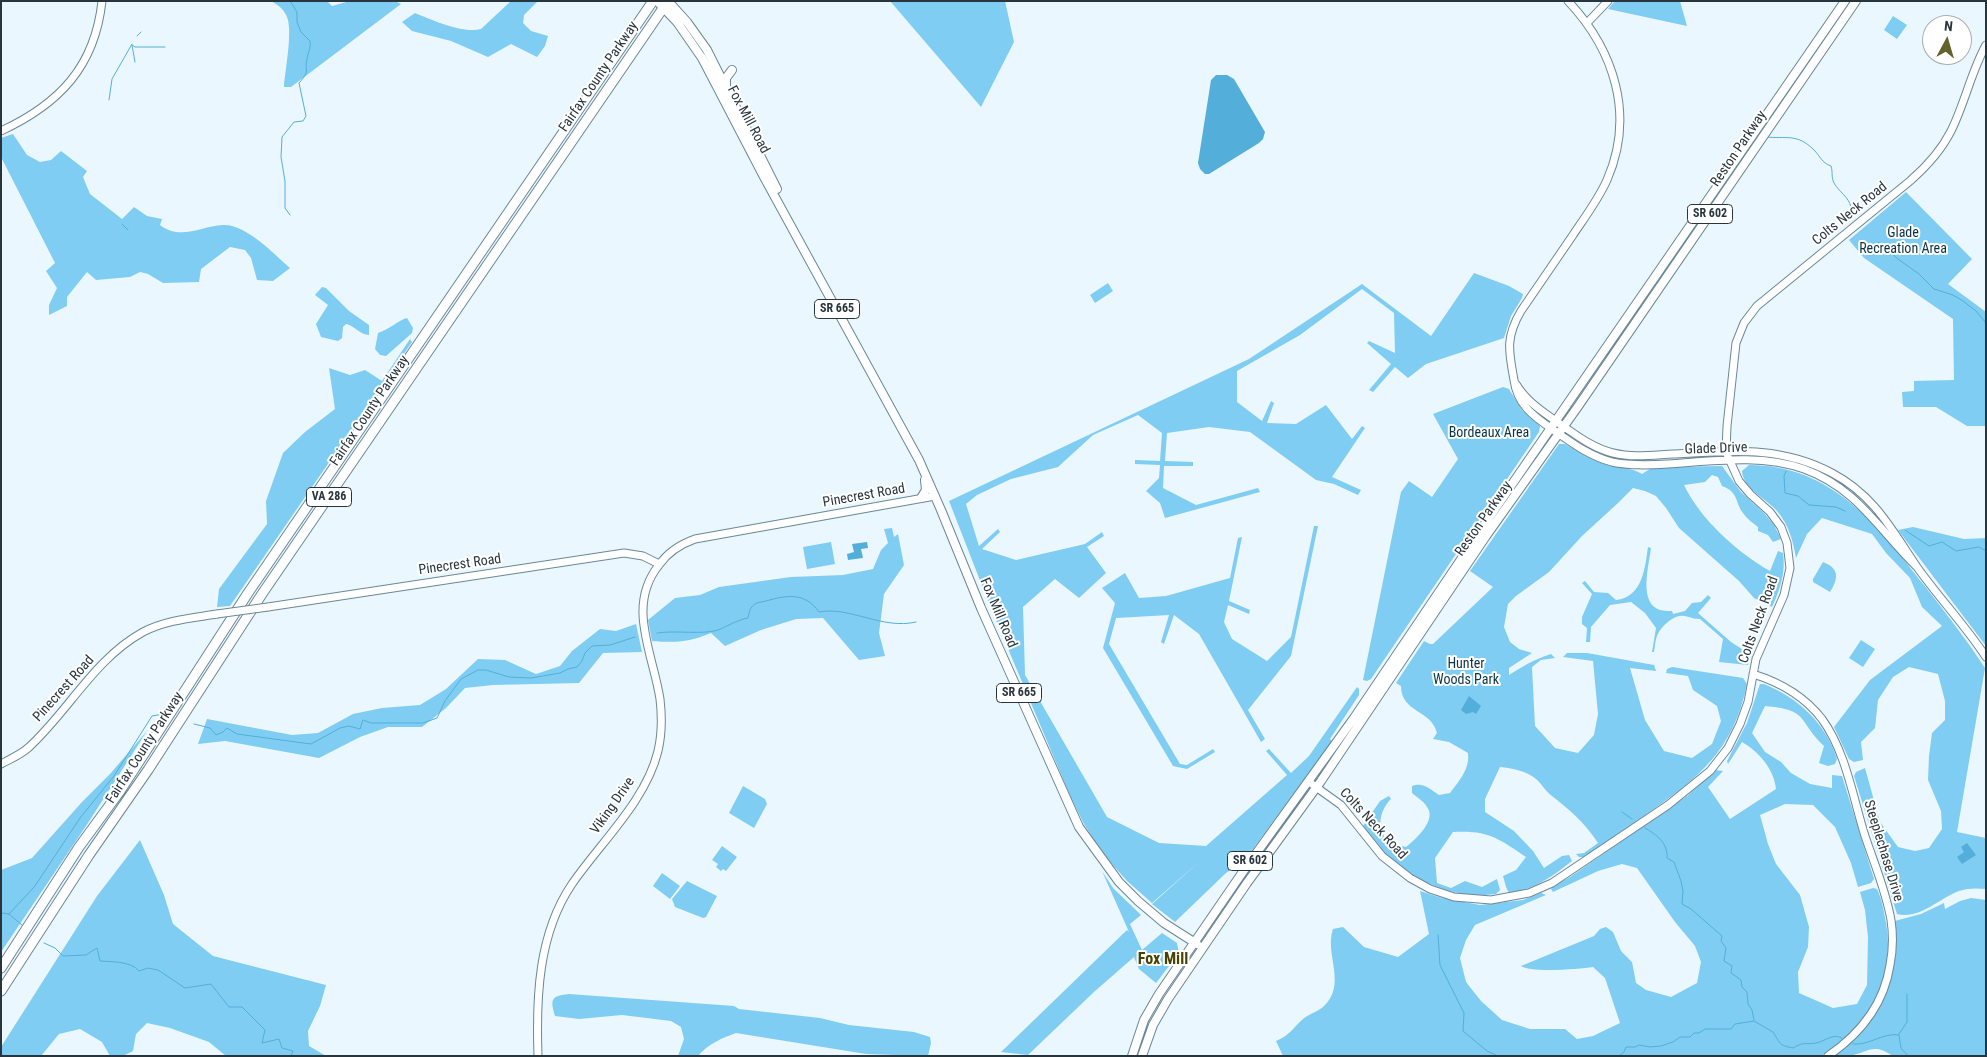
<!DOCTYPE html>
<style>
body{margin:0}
#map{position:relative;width:1987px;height:1057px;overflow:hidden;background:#eaf7fe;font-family:"Roboto Condensed",sans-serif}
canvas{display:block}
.frame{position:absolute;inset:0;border:2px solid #28353c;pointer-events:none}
.north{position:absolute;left:1922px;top:15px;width:50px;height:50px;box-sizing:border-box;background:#fff;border:1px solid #a9aeb1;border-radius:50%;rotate:6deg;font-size:14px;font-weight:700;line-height:20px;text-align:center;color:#28353c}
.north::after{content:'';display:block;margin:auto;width:18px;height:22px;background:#65602c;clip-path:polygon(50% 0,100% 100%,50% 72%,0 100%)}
</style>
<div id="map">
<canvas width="1987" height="1057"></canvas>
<div class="frame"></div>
<div class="north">N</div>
</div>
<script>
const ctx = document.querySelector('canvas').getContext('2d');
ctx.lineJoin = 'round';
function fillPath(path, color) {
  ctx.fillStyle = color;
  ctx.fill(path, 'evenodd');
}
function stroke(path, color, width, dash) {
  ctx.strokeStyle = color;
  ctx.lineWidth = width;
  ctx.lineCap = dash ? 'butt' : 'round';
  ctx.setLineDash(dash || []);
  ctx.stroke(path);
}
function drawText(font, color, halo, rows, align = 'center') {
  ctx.font = font + ' "Roboto Condensed",sans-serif';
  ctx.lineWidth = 4;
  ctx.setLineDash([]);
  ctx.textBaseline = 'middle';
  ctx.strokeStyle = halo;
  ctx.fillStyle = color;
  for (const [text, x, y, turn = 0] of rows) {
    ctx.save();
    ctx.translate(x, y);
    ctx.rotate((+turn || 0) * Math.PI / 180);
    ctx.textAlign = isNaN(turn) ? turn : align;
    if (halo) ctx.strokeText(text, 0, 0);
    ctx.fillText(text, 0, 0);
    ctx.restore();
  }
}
const green = new Path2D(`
 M271,1H327L332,6L350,1H395L401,4L291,87H284C285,70 293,32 287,17C284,9 278,5 271,1Z
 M511,1H538L524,15L523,23L531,31L548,36L545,46L537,57L511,44L488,57L451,41L412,31L402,22L415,13C432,20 463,34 481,29Z
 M890,1H1005L1014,42L981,107Z
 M1615,1H1680L1687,26L1608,9Z
 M1893,16L1907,25L1897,39L1884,30Z
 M13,134L27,155L40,162L51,160L61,151L87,171L83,177L90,194L122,219L134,207L147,216L162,219L160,225C181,241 201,226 223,225C246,224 274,254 290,268L273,281L257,280L251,258L245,250L230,247L201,269L199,282L163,283L148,274L140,272L130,277L96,280L87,272L67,297V306L49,315V305L57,288L46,271L55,263L1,157V138Z
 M1906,192L1972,259L1948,284L1986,312V426H1967L1936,407H1903L1902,392L1914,391V381L1954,380L1953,319L1864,258L1849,240Z
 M1474,273L1509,286L1523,294L1522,298L1511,316L1504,338L1426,364L1408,378L1395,367L1373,392L1369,390L1391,364L1367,343L1369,341L1395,353L1394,313L1362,289L1300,335L1237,371V402L1262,421L1271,401L1274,403L1267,423L1296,424L1326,405L1352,439L1362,426L1365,428L1332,477L1361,490L1358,495L1334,484L1316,480L1250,432L1209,427L1167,433L1165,461L1193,462V466H1164L1163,488L1196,505L1258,488L1260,492L1165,518L1160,503L1146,491L1159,478L1160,465L1135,464V460L1160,461L1162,433L1138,415L1093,435L1058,467L1011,479L977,495L966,504L979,546L998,529L1000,532L982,549L1016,560L1085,544L1102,532L1104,536L1087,547L1106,573L1079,598L1055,579L1023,607L1025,675L1107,817L1159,843L1206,846L1287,775L1266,751L1269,749L1291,773L1309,756L1357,687L1359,689V695L1330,739L1332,741L1244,861L1226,873L1175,922L1152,904L1200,861L1152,903L1127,881L1112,864L1098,847L1084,824L1071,798L990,606L949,501L1249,359L1362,284L1431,336Z
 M1108,283L1113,291L1095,303L1090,295Z
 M322,287L326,288L349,311L369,325V335C360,335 354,325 346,324L343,327L342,338L338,341L321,337L316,324L328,305L315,295Z
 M407,318L413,328L412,333L386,356L380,355L375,349L378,333C388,330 399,320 407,318Z
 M410,339L412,342L230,606L217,607L219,589L267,524L266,501L283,453L305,432L335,409L329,368L350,375L365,370L382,381Z
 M1503,387L1509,389L1522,410L1540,426L1539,432L1371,679L1367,681L1363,680L1401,492L1409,481L1432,497L1458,459L1433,414Z
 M1559,444H1565C1579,452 1592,461 1608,465C1620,469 1631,467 1642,474L1650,469L1661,467L1722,466L1741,492L1764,513L1774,525L1781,539L1773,542L1768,535L1758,531V527C1753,523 1746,518 1743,513C1735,503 1739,492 1722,486L1718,477L1712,475L1705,482L1684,485C1700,519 1738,553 1770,571L1778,551L1783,553C1786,572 1780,590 1772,607L1754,598L1739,581L1679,528L1666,508L1656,496L1645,491L1633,488L1618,503L1582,536L1549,572L1516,596L1508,604L1504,627L1510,642L1519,649L1532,653L1509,668V675C1523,666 1535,659 1551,654L1555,658L1541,660L1532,667L1535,726L1555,748L1578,753L1594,735L1598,714L1593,661L1563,657L1567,653H1587L1654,665L1656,671L1630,668L1645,720L1664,751L1692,758L1712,744L1721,721L1717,706L1693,690L1688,676L1666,673L1667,669L1672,667L1743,678L1747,684C1733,752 1698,778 1644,816C1624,829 1604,844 1584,857H1579L1576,854L1584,853L1598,843C1585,823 1570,810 1552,796C1546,792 1542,784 1536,779C1527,771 1512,768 1500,767L1485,799V812L1514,831L1533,851L1544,868L1562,856L1569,855L1572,861C1553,876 1534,890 1509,893L1506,887L1503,876L1516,870L1526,857C1498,838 1488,830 1453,832L1435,858L1437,883L1451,888L1465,881L1482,887L1497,879L1500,890L1496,894C1457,900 1416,882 1387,856C1378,848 1370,836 1363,826L1380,801L1389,796L1391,799C1381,808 1375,829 1387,839C1392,844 1399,845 1406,847C1416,839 1437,820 1427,807C1424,801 1416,797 1412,793V786C1424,782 1429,789 1439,795L1450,793C1459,781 1470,769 1468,753L1449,742L1433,739L1437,733C1431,709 1401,713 1401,686L1396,683L1424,641L1430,644H1433L1493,587L1470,571Z
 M1749,465C1832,465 1877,525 1924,585C1945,612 1966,639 1985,668L1957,832L1986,838V889C1977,888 1967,888 1959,891C1940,898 1919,920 1897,914L1854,776L1856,772L1865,768L1880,822L1898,847L1915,851L1929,848L1942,829L1941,811L1928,780L1929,756L1932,733L1945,720V701L1938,674L1909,667L1893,677L1878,700L1875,728L1861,742L1863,760L1854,762L1849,759L1834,727L1870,680L1942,626L1922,607L1910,578L1886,553L1872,534L1822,518L1807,534L1796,558C1793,541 1789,525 1777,511C1767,499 1743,489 1742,471Z
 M1314,526H1318L1291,656L1248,710L1265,739L1261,742L1199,634L1174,615L1164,644L1161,642L1169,615L1116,618L1109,644L1180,764L1187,765L1213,749L1215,752L1187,769L1173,766L1103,648L1115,603L1102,588L1125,573L1139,598L1166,596L1230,578L1238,538L1242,537L1229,601L1250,610L1249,614L1228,605L1224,622L1232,639L1267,661L1291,637Z
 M1913,527L1964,539L1986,538V646L1898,530Z
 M892,528L894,537L898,534L904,565L884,594L879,633L885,656L859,660L823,618L796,619L761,630L725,646L711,633C689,642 676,643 652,641L648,620L675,598L700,595L719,587L791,577L843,575L873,569L881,550L888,543L884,529Z
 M831,542L835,564L807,569L803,547Z
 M1648,547L1651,548C1649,565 1638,603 1660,610C1664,611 1669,611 1672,611L1673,614L1685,611L1692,603L1701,602L1708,595L1711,598L1698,613L1731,642L1751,655L1748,665L1719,662L1723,639L1700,619C1691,619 1686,615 1680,616C1671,617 1660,628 1657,636C1655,641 1655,647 1654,652H1652L1656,628L1645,613L1631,602L1610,605L1591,627L1590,642H1586L1587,628L1582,624V617L1592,594L1582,583L1585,581L1594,592L1608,593L1616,600C1643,597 1645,567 1648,547Z
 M1823,562C1839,568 1839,578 1830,592L1813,582V579Z
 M636,624L642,652L603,653L579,683L493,685L465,688L446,708L422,727H388L360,737L319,758L225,741L198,744L207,719L292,735L318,733L353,714L382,708L420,705L446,689L478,659L505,660L536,674L560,666L572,651L600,629L616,631Z
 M1861,640L1875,649L1863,667L1849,658Z
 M1760,684H1764C1798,698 1826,723 1837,759L1835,764L1828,766L1819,763L1824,746C1797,720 1810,710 1765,706L1752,733L1765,752L1781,762L1791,773L1810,784L1832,788V775L1842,776L1874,879L1871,883L1858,887L1851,863L1835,827L1813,805L1785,804L1760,815L1768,844L1776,864L1800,895L1809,927L1808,947L1798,972L1799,993L1833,1008L1857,1004L1867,985L1868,937L1865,910L1860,892L1873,888L1877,889C1882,899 1884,912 1886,923C1896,979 1869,1025 1824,1056H1283L1276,1041C1290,1035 1292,1029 1303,1019C1309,1014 1317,1012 1323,1007C1348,985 1324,954 1333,929L1343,927L1364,947L1398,957L1429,934L1420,891L1442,898L1480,905L1523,900L1541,893L1546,895L1475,925L1466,940L1460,958L1466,982L1481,1001L1502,1020L1530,1029H1565L1577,1039L1593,1036L1620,1023L1605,978L1593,967C1580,969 1530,973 1521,966L1594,936L1600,929L1606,927L1613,932L1621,951L1632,962L1636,983L1646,990L1671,997L1697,983L1701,962L1695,946L1675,922L1637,868L1622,864L1598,871L1553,892L1551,889L1552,887L1570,877L1687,796L1715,770L1723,771L1708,787L1730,819L1776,789C1774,769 1759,752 1742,742L1728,764L1727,761L1747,723Z
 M147,731L88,823L1,952V870L32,858L82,802L110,774Z
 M743,786L765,799L767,804L754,828L729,813Z
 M140,840L164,895L173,924L213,956L326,985L320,1006L308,1031L309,1046L326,1056H226L209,1042L170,1028L147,1023L136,1034L133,1051L123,1056H110L102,1042L80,1029L59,1034L41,1056H1V1047L97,896Z
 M722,846L737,857L726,871L723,869L721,871L716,867L718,864L712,860Z
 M1102,871L1113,888L1141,915L1130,924L1142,950L1162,933L1177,943L1179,953L1156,983L1139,969L1134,957L1095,991L1028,1055L1001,1052L1127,930L1129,932Z
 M662,873L680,886L670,899L653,886Z
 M687,881L717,896L706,917L703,918L675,907L672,899Z
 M1971,898L1986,900V1056H1893C1872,1042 1868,1053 1849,1056C1845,1056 1840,1056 1836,1056L1835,1054L1861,1029L1888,977L1891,922L1921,914L1944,903L1945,909L1960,901Z
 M569,994L734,1006L739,1009L820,1018L849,1025L914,1032L930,1037L931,1043L928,1056L866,1054L736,1033C722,1038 708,1044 698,1056H678L684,1039L681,1027L671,1021L622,1015L579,1019L555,1016C550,999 551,996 569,994Z`);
const water = new Path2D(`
 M1216,75H1227L1234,79L1265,132L1263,139L1259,143L1209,174H1205L1200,169L1198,163L1211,80Z
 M867,542L868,548L861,549L863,558L848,560L847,554L854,552L852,544Z
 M1469,696L1481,706L1476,714L1473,712L1466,714L1461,710Z
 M1967,843L1976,855L1962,864L1957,857L1964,852L1961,847Z`);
const stream = new Path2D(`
 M137,36L141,32
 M132,45L135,47H165
 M132,45L135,62
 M109,100L112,79L132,44
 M1766,137C1786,139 1797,133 1814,150C1820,156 1822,163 1831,166C1833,172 1831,177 1834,183C1839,192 1849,197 1851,207
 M290,215L285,208V181L281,157L282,137L294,122L303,121L306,116L299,83C311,70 304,72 307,59C308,52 311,49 310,41L301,32L297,22V12L290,1
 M122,224L128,230
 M1878,242L1898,259L1919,274L1934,289L1953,295L1963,301L1976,311L1986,323
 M1786,471L1784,476L1785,493L1798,496L1809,505L1836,507L1845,511
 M1905,530L1929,546L1942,542L1956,551L1979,547L1986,551
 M657,633C676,630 702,635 718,630C728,626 737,620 748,618C749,613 750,607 755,604C758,602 762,602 766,601C787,595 805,592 819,612C850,606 882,630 916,622
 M194,724L210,728L216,735L223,732L227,728L237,734L311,744L340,728L349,726L360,729L363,720L371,723H423L437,718L445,701L461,679L478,670H486L509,677L531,678L560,673L568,669L577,667L582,661L585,653L592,646L610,645L635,637
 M1622,812L1632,819
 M1645,828C1657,835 1668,843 1667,858L1674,862L1681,881L1683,891L1682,904L1691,909L1722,936L1721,941L1726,948L1724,961L1732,966L1731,973L1741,980L1742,987L1747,992L1748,1004L1752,1010L1754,1020
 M1,913L9,914L23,926
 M9,914L35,886L80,818L114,776L152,716L163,714
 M1438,935L1440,965L1464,1013L1463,1031L1487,1051L1498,1056
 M44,943L55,948L63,956L86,955L97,948L100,961C112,962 131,961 139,971L148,968L158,970L185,988L211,984L229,1007H242L265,1030L262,1043L279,1039L282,1048L293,1051L291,1056
 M1899,1034L1907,1022V994
 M1899,1035L1901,1048L1908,1056
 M1853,1044C1869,1046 1883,1032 1899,1035
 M1619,1056L1624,1052L1626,1047H1635L1639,1045L1650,1047L1661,1046L1673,1042L1680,1037H1690L1694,1033H1699L1705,1029H1731L1735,1024L1754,1021L1773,1032C1781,1044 1778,1045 1793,1048C1805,1041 1804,1045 1816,1043C1826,1041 1832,1033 1842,1038`);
const secondary = new Path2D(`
 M1568,1C1615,51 1635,116 1607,180C1598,200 1585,217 1573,235C1555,261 1538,286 1521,311C1505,338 1509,352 1514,380C1517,404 1533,416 1552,429C1571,442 1589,456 1612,462C1630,466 1650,465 1668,464C1713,461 1761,454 1804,469C1857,488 1879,530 1917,567
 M1587,23L1608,1
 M1,131C59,104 95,67 102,1
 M1516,384C1526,401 1542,411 1557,422C1575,434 1592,448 1613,453C1633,458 1653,455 1673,454C1730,451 1780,445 1832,473C1874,495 1892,530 1917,567C1939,598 1965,625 1986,657
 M268,607L624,553L643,556L659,564
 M1753,674C1779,682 1805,697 1822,719C1846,752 1853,798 1865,836C1874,863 1886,891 1891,920C1893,934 1893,950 1890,965C1884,1004 1860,1034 1828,1056
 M1,764C10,759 20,755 28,748C68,712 94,659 143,632C166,620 192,618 217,614
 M1309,782L1341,805L1382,856L1410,878L1430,889L1454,897L1491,900L1529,893L1552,883L1668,805L1710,771L1728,748L1740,724L1748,702L1756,659L1784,595L1790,568L1787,543L1781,527L1770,512L1750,494L1739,481L1726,452L1727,426L1736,343L1744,323L1757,306L1910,181C1926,167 1941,151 1951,131C1965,103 1971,72 1986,45
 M538,1056C536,998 538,934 572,884C600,843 646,801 658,751C662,734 662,716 660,699C653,653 626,606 659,565C668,552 681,544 695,539L935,496`);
const primary = new Path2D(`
 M657,1L677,22L702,58L764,177L919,460L941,510L981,608L1079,827L1119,882L1138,901L1164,923L1197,944
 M668,1L687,22L707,50L777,189
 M726,86V78L732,70
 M921,498L926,490L925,480
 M1132,1056L1144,1020L1159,994L1242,873L1354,718L1495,509L1845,1
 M1142,1056L1153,1025L1168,999L1247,883L1321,781L1486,536L1579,405L1856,1`);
const highway = new Path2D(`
 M1,968L79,847L120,791L248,593L653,1
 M1,991L89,855L148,770L262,594L668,1`);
const secondaryBridge = new Path2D(`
 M217,614L268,607`);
const shields = [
 [1710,214,45],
 [837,309,45],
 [329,497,45],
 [1019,693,45],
 [1250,861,45]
];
const shieldNames = [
 ["SR 602",1710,214],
 ["SR 665",837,309],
 ["VA 286",329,497],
 ["SR 665",1019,693],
 ["SR 602",1250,861]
];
const streetNames = [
 ["Fairfax County Parkway",599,77,-56],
 ["Fox Mill Road",748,120,62],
 ["Reston Parkway",1739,149,-56],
 ["Colts Neck Road",1850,214,-39],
 ["Fairfax County Parkway",370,411,-56],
 ["Glade Drive",1716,449,-2],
 ["Pinecrest Road",864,496,-10],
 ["Reston Parkway",1484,519,-55],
 ["Pinecrest Road",460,565,-8],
 ["Fox Mill Road",998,613,67],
 ["Colts Neck Road",1759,620,-70],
 ["Pinecrest Road",64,689,-48],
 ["Fairfax County Parkway",145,748,-57],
 ["Viking Drive",613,806,-55],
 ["Colts Neck Road",1373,824,47],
 ["Steeplechase Drive",1883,851,73]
];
const parkNames = [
 ["Glade",1903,233],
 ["Recreation Area",1903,249],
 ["Bordeaux Area",1489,433],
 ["Hunter",1466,664],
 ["Woods Park",1466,680]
];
const quarterNames = [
 ["Fox Mill",1163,960]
];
fillPath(green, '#7fcdf2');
fillPath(water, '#53afd9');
stroke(stream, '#53afd9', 1);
stroke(secondary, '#6a8898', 9);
stroke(primary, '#6a8898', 10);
stroke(highway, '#6a8898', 11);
stroke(secondary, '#fff', 7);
stroke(primary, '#fff', 8);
stroke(highway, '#fff', 9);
stroke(secondaryBridge, '#6a8898', 9, []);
stroke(secondaryBridge, '#fff', 7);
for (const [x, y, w] of shields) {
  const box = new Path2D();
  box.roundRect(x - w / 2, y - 9.5, w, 19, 4);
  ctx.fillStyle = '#fff';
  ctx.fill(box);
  stroke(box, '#28353c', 1);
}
drawText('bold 12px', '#28353c', null, shieldNames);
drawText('14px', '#28353c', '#fff', streetNames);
drawText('14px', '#083344', '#fff', parkNames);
drawText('bold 16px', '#484200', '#fff', quarterNames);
</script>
